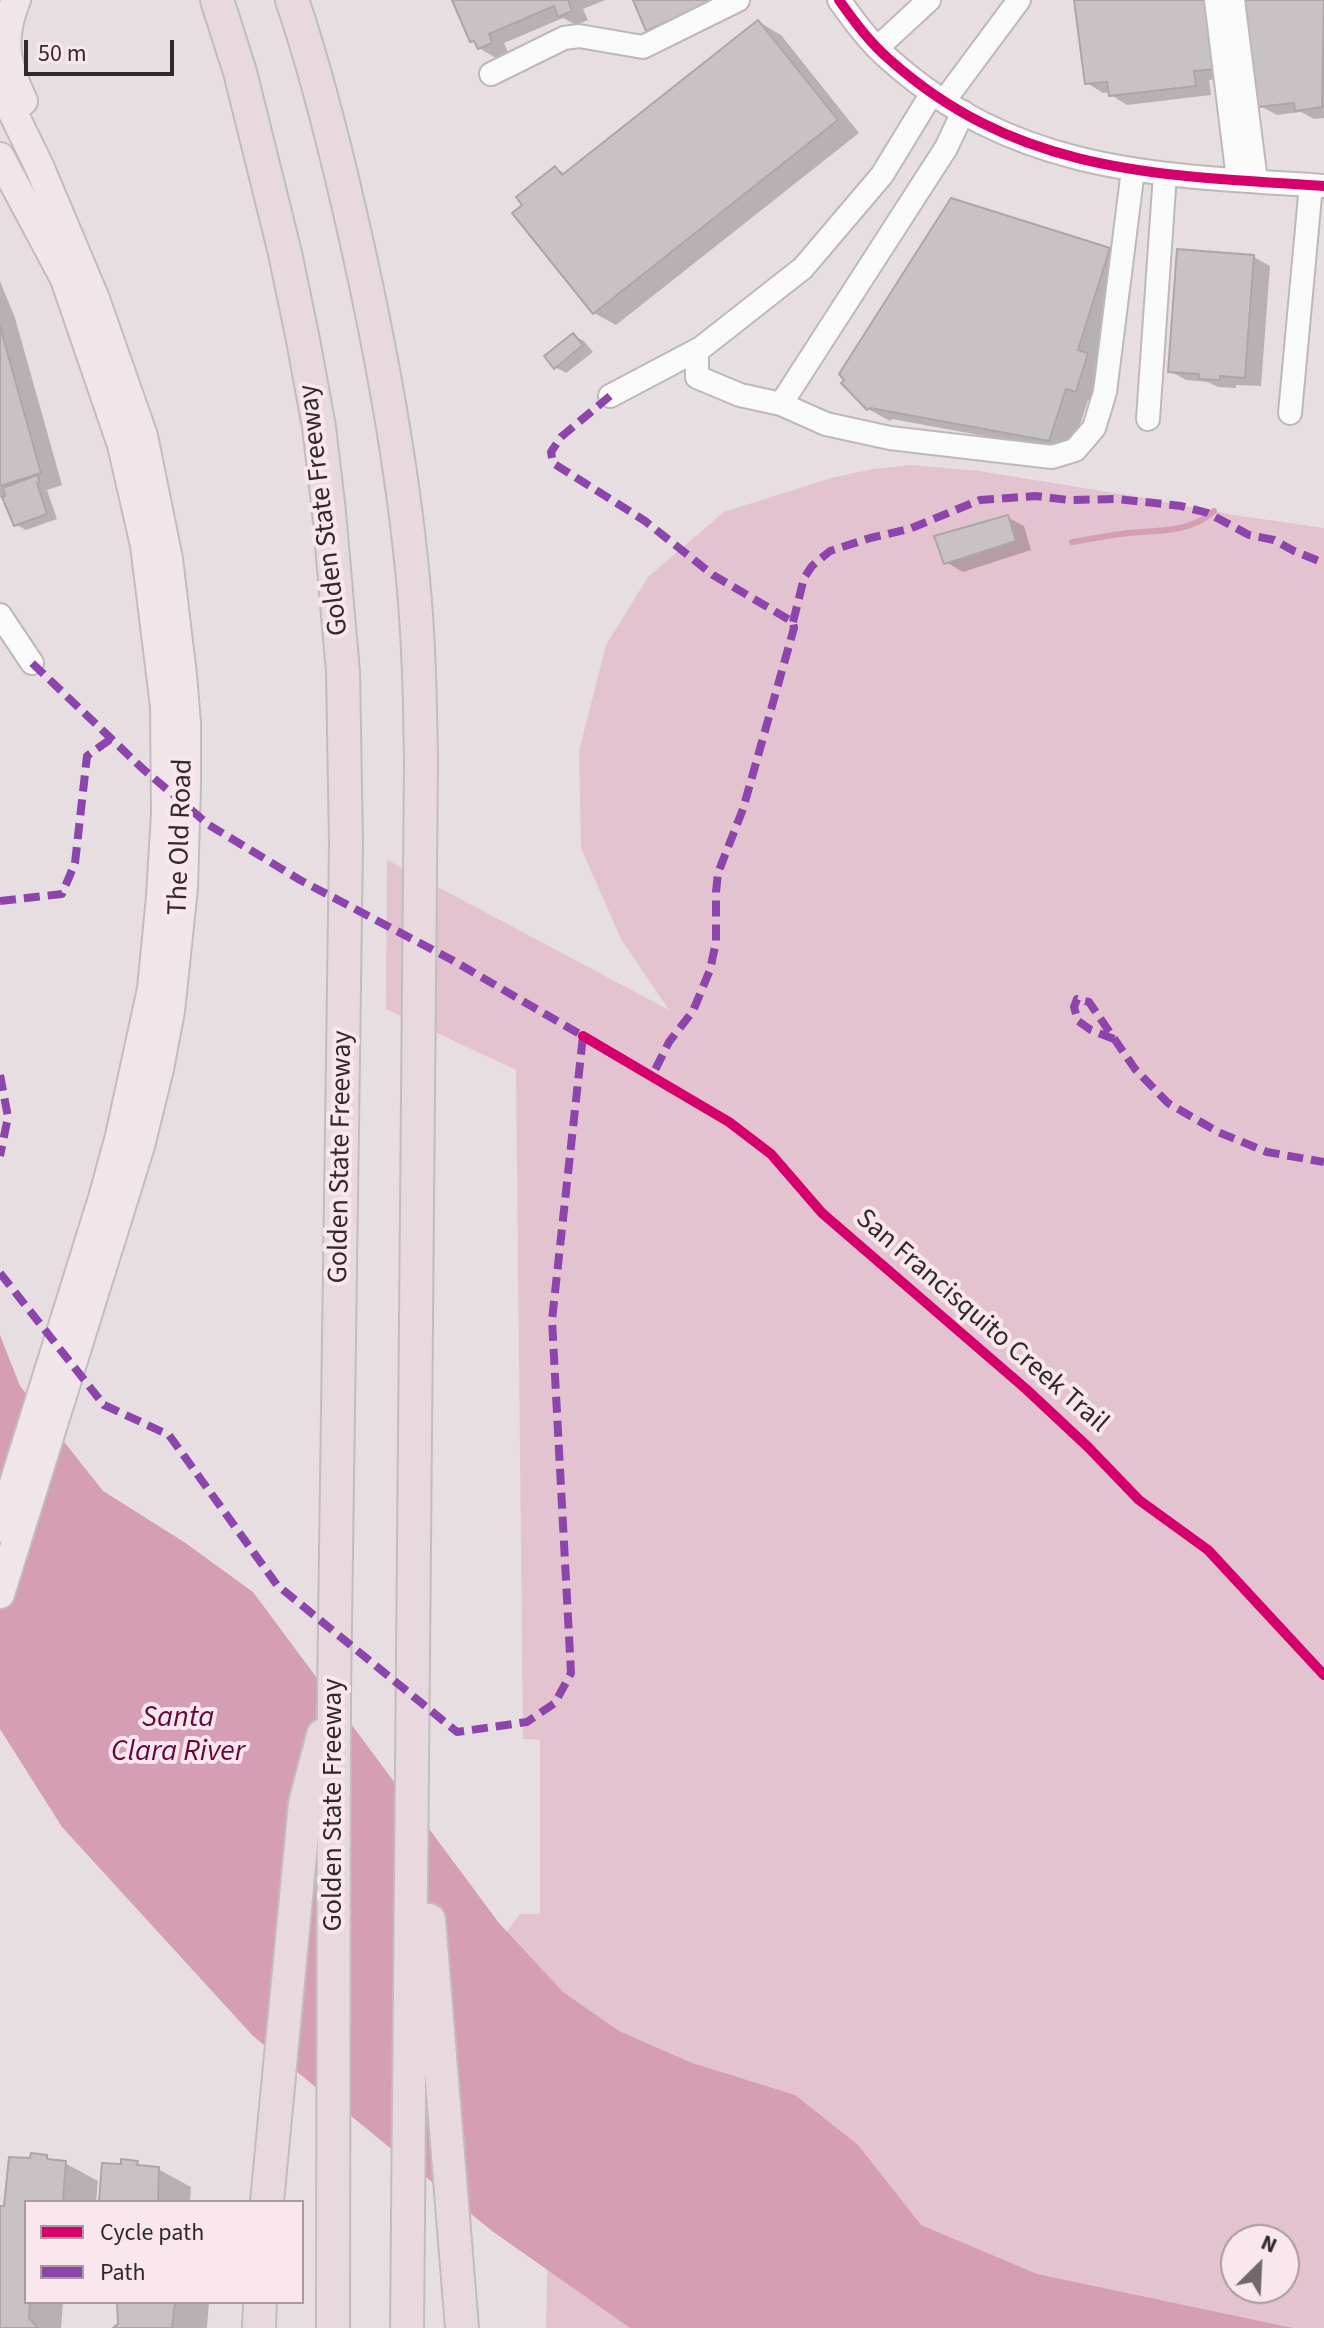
<!DOCTYPE html>
<style>
body{margin:0}
#map{position:relative;width:1324px;height:2328px;overflow:hidden;background:#e7dee1;font-family:"Source Sans 3",sans-serif}
canvas{display:block}
.legend{position:absolute;left:24px;top:2200px;width:280px;height:104px;box-sizing:border-box;background:#f9e7ed;border:2px solid #a99ba0;margin:0;padding:10px 14px;list-style:none;font-size:24px;color:#302a2c}
.legend li{display:flex;align-items:center;gap:16px;height:40px}
.legend b{width:40px;border:2px solid #a99ba0}
.north{position:absolute;left:1220px;top:2224px;width:80px;height:80px;box-sizing:border-box;background:#f9e7ed;border:2px solid #a99ba0;border-radius:50%;rotate:24deg;font-size:22px;font-weight:700;line-height:32px;text-align:center;color:#302a2c}
.north::after{content:'';display:block;margin:auto;width:28px;height:36px;background:#70696b;clip-path:polygon(50% 0,100% 100%,50% 72%,0 100%)}
.scale{position:absolute;left:24px;top:40px;width:150px;height:36px;box-sizing:border-box;border:4px solid #302a2c;border-top:0;padding-left:10px;font-size:24px;line-height:28px;white-space:nowrap;color:#302a2c;-webkit-text-stroke:6px #f9e7ed;paint-order:stroke}
</style>
<div id="map">
<canvas width="1324" height="2328"></canvas>
<ul class="legend">
<li><b style="height:10px;background:#d6006c"></b>Cycle path</li>
<li><b style="height:10px;background:#8e44ad"></b>Path</li>
</ul>
<div class="north">N</div>
<div class="scale">50 m</div>
</div>
<script>
const ctx = document.querySelector('canvas').getContext('2d');
ctx.lineJoin = 'round';
function fillPath(path, color) {
  ctx.fillStyle = color;
  ctx.fill(path, 'evenodd');
}
function stroke(path, color, width, dash) {
  ctx.strokeStyle = color;
  ctx.lineWidth = width;
  ctx.lineCap = dash ? 'butt' : 'round';
  ctx.setLineDash(dash || []);
  ctx.stroke(path);
}
function drawText(font, color, halo, rows, align = 'center') {
  ctx.font = font + ' "Source Sans 3",sans-serif';
  ctx.lineWidth = 8;
  ctx.setLineDash([]);
  ctx.textBaseline = 'middle';
  ctx.strokeStyle = halo;
  ctx.fillStyle = color;
  for (const [text, x, y, turn = 0] of rows) {
    ctx.save();
    ctx.translate(x, y);
    ctx.rotate((+turn || 0) * Math.PI / 180);
    ctx.textAlign = isNaN(turn) ? turn : align;
    if (halo) ctx.strokeText(text, 0, 0);
    ctx.fillText(text, 0, 0);
    ctx.restore();
  }
}
const green = new Path2D(`
 M911,465L979,471L1133,496L1234,515L1324,528V2328H546L549,2200L490,1954L520,1914H540V1740L523,1739L516,1070L386,1009L387,860L669,1010L621,939L581,848L579,751L606,645L648,577L724,512L831,478L873,469ZM1236,2240H1284V2288H1236Z`);
const water = new Path2D(`
 M0,1335L20,1386L103,1491L184,1542L253,1592L499,1923L563,1992L619,2031L692,2063L795,2095L858,2145L921,2225L1037,2274L1293,2328H630L492,2231L253,2036L62,1827L0,1729Z`);
const shadow = new Path2D(`
 M454,0H605L583,9L588,20L576,25L563,18L504,43L508,52L496,58L479,48L478,44L472,41Z
 M635,0H724L664,40L648,30Z
 M1076,0L1231,77L1209,80L1211,95L1127,105L1111,95L1110,92L1103,93L1087,83Z
 M1246,0H1324V118L1314,119L1301,112L1277,115L1260,106Z
 M759,22L781,35L859,133L616,325L594,313L555,168L566,174Z
 M963,202L1110,250L1131,263L1098,403L1088,400L1071,452L892,419L890,421L868,409Z
 M1254,257L1270,266L1261,386L1236,385V388L1218,387L1208,382L1186,380L1170,371Z
 M0,281L15,318L62,485L47,490L57,519L26,530L15,524L5,500L0,497Z
 M573,335L584,341L593,352L566,373L555,367Z
 M1007,517L1024,526L1031,550L963,572L946,562Z
 M47,2157L56,2162L65,2163L98,2181L96,2202H26V2302H63L61,2328H0V2213L6,2208L32,2160Z
 M137,2163L146,2168L158,2169L191,2187L190,2202H101L122,2166Z
 M120,2302H209L207,2328H116L120,2325Z`);
const stream = new Path2D(`
 M1072,542C1091,539 1110,535 1129,533C1159,530 1190,533 1214,511`);
const building = new Path2D(`
 M452,0H568L572,11L558,17L554,6L489,34L492,43L478,49L474,41L470,42Z
 M633,0H712L713,2L646,31Z
 M1074,0H1207L1216,69L1194,71L1196,86L1109,96L1107,82L1085,84Z
 M1244,0H1324L1322,107L1295,111L1294,103L1258,107Z
 M758,20L838,120L593,314L512,213L522,205L516,197L555,166L562,175Z
 M951,198L1110,248L1078,350L1088,353L1076,392L1066,389L1049,441L870,408L867,410L841,383L844,380L839,374Z
 M1177,249L1254,255L1245,378L1220,376V380L1199,379V374L1168,372Z
 M0,326L41,473L0,486Z
 M573,333L583,345L554,369L544,356Z
 M37,475L40,482L37,483L47,514L14,526L2,497L5,496L3,488Z
 M1008,515L1016,541L944,564L934,536Z
 M31,2153L47,2155V2159L66,2161L63,2202H26V2302H30L29,2318L38,2328H0V2206H4L9,2157L30,2158Z
 M121,2159L138,2161L137,2165L159,2167L158,2202H99L102,2163L121,2164Z
 M117,2302H175L172,2328H113L118,2324Z`);
const minor = new Path2D(`
 M839,0C854,21 870,43 890,60C1019,175 1162,175 1324,186
 M1216,0L1238,179
 M1233,0L1256,181
 M877,48L929,0
 M491,74L564,38L579,36L643,47L738,0
 M932,93L882,175L803,268L701,348L697,354V377L740,395L781,404L946,148L963,112
 M944,101L1019,0
 M610,396L701,348
 M781,404L826,424L890,438L1052,457L1075,450L1094,428L1105,392L1133,170
 M1290,413L1311,185
 M1148,419L1165,174
 M0,615L32,663`);
const major = new Path2D(`
 M16,0C0,39 5,63 23,101
 M0,86L39,166L95,299L143,436L168,559L182,675L186,723V785L183,888L170,1011L159,1069L140,1146L0,1594
 M0,157L65,279L122,445L145,545L165,706L166,813L161,897L152,989L120,1136L103,1198L0,1528`);
const highway = new Path2D(`
 M217,0L240,72L285,253L303,340L319,427L329,512L343,672L346,844L334,1694L333,2328
 M292,0C315,67 332,135 348,204C377,328 401,453 413,579C419,640 420,700 421,761L407,2328
 M429,1920L462,2328
 M267,2202L305,1803L323,1735
 M259,2328L260,2302`);
const quiet = new Path2D(`
 M610,396L561,437L551,452L553,463L645,521L713,575L793,622L794,628L743,809L718,873L716,892V942L710,970L693,1011L669,1042L652,1076
 M793,622L804,578L812,566L830,551L870,538L909,529L980,500L1035,496L1069,500L1118,499L1181,506L1208,513L1249,535L1274,540L1294,551L1324,563
 M0,901L62,894L75,863L87,756L112,738
 M1114,1039L1091,1030L1078,1021L1074,1007L1077,999L1089,1002L1135,1069L1168,1103L1218,1132L1267,1152L1324,1162
 M0,1075L8,1117L0,1156
 M0,1273L104,1405L169,1435L277,1585L457,1732L527,1722L555,1703L571,1673L552,1320L583,1036L452,960L300,880L209,825L143,769L32,663`);
const cycleway = new Path2D(`
 M839,0C854,21 870,43 890,60C1019,175 1162,175 1324,186
 M583,1036L729,1122L771,1154L822,1213L1026,1389L1088,1447L1139,1500L1208,1550L1324,1675`);
const streetNames = [
 ["Golden State Freeway",325,510,-97],
 ["The Old Road",182,837,-88],
 ["Golden State Freeway",342,1157,-89],
 ["San Francisquito Creek Trail",981,1322,41],
 ["Golden State Freeway",335,1805,-90]
];
const waterNames = [
 ["Santa",178,1719],
 ["Clara River",178,1753]
];
fillPath(green, '#e3c3cf');
fillPath(water, '#d69eb4');
fillPath(shadow, '#0003');
stroke(stream, '#d69eb4', 6);
fillPath(building, '#c9c2c4');
stroke(building, '#ada6a8', 2);
stroke(minor, '#bfb8ba', 26);
stroke(major, '#c1bdbf', 32);
stroke(highway, '#c1bdbf', 36);
stroke(minor, '#fbfafa', 22);
stroke(major, '#f0e6ea', 28);
stroke(highway, '#e8d9df', 32);
stroke(quiet, '#8e44ad', 8, [16, 8]);
stroke(cycleway, '#d6006c', 10);
drawText('28px', '#302a2c', '#f9e7ed', streetNames);
drawText('italic 30px', '#64083a', '#f9e7ed', waterNames);
</script>
